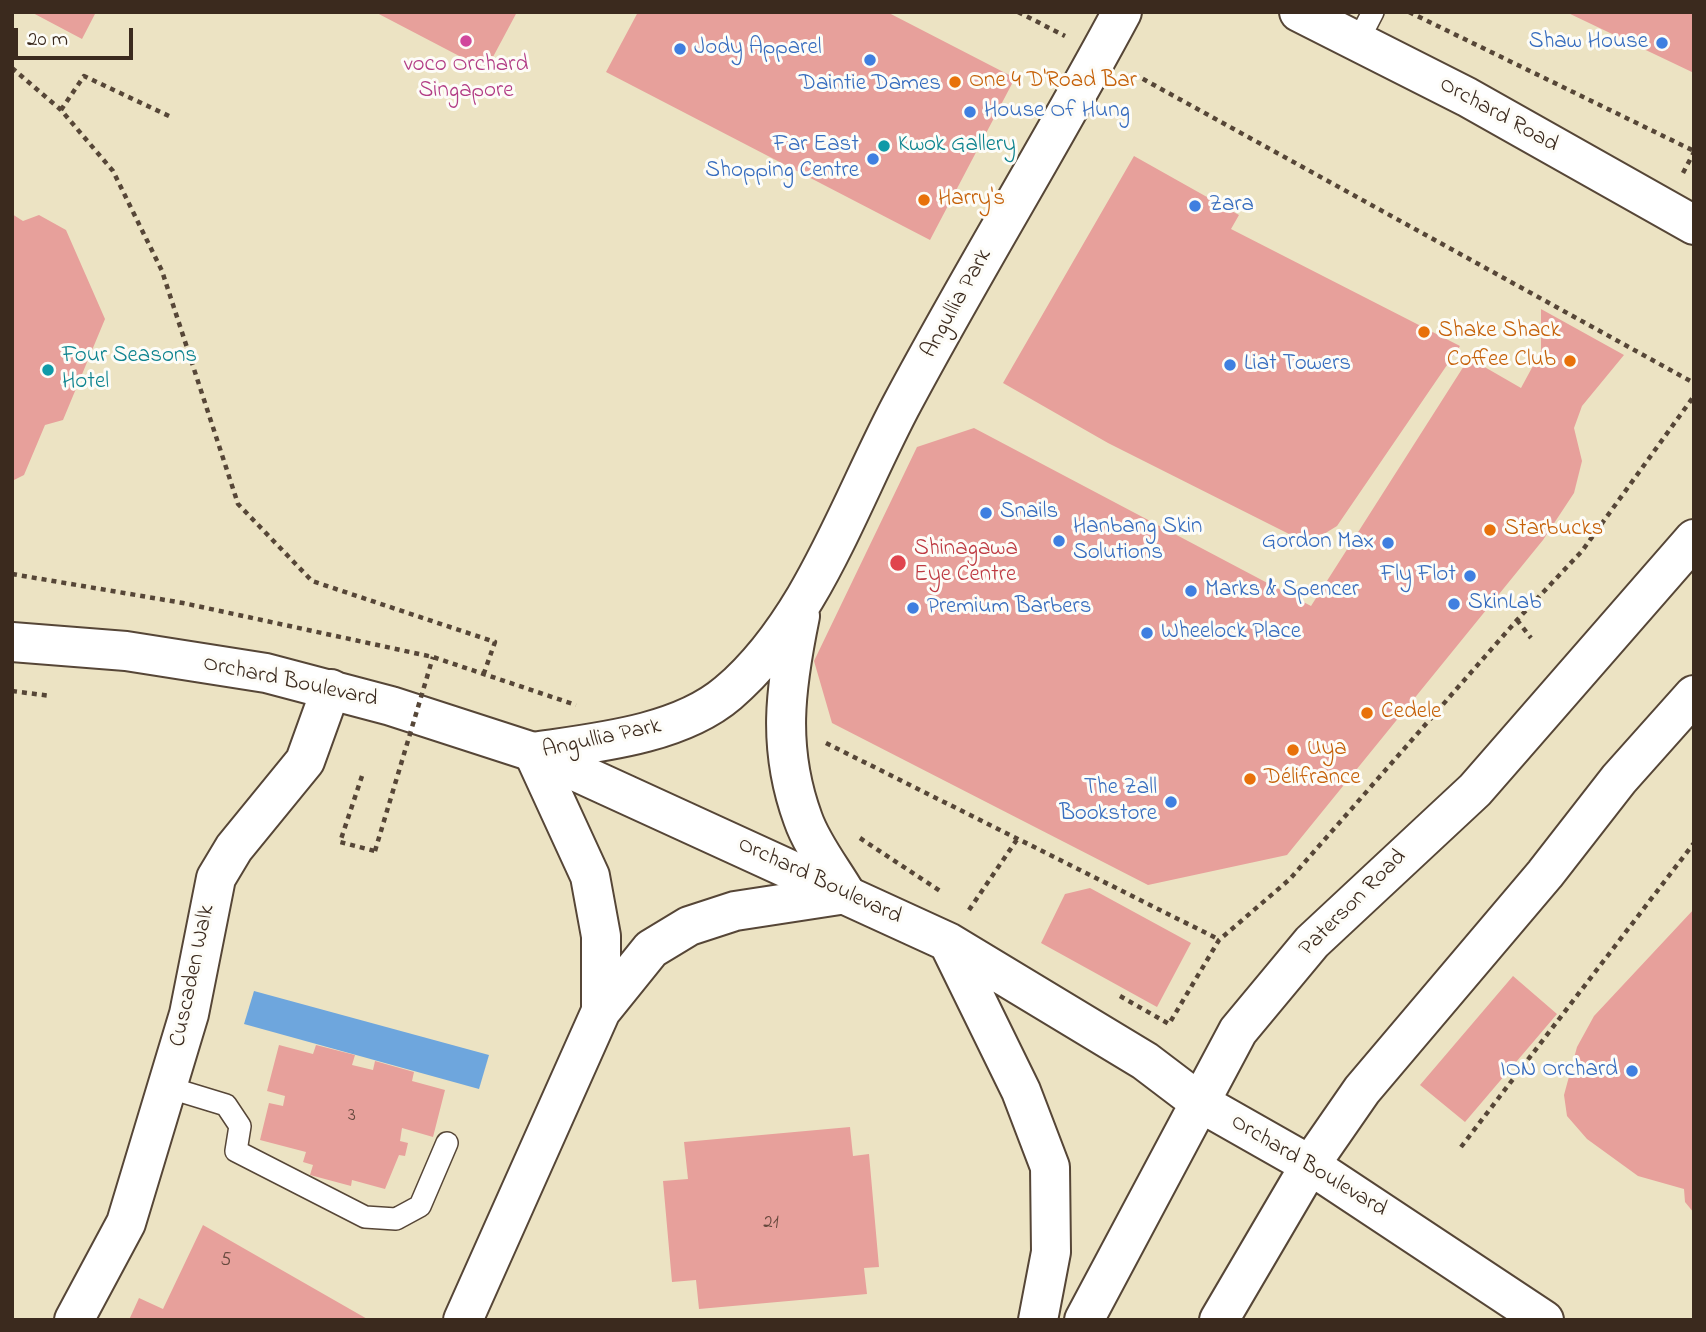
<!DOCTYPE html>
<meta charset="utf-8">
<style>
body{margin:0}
#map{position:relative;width:1706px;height:1332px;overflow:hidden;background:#ece3c3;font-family:"Indie Flower",sans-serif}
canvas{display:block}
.frame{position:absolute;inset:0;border:14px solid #3b2a1e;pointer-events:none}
.scale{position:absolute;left:14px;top:28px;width:119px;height:32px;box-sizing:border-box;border:4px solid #3b2a1e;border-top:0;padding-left:9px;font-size:21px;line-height:24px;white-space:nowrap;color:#3b2a1e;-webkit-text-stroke:5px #fdfcf7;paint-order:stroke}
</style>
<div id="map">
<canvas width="1706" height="1332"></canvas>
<div class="frame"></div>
<div class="scale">20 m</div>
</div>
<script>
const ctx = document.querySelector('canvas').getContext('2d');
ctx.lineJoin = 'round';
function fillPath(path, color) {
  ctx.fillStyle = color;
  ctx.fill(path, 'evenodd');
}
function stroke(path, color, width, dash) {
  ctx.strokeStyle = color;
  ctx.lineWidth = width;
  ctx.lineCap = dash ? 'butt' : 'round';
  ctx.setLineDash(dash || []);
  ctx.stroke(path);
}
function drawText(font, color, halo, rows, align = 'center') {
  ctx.font = font + ' "Indie Flower",sans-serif';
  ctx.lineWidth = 6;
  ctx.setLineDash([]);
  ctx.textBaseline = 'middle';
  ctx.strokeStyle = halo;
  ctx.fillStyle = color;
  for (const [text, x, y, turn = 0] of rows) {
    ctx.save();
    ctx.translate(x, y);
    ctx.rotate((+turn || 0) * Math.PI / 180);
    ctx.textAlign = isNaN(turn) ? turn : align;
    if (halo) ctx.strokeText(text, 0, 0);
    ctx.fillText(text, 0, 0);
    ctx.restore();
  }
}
const water = new Path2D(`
 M254,991L489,1055L479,1089L244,1024Z`);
const building = new Path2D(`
 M31,12H96L82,39Z
 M375,12H517L486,70Z
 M638,12H887L1015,78L930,240L606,72Z
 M1566,12H1694V73Z
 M1134,156L1239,215L1231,229L1460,346L1337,526L1319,537L1291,535L1108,443L1003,383Z
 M12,214L23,221L39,215L66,230L105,319L63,420L45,425L24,475L12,481Z
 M1541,309L1624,355L1582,406L1574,428L1582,461L1574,493L1543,540L1287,855L1148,885L832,723L814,661L917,447L974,428L1311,606L1469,358L1521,388L1541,351Z
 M1090,888L1191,943L1157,1007L1041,943L1065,894Z
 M1694,909V1213L1685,1202L1684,1189L1638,1176L1587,1139L1567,1116L1564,1095L1577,1047L1594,1016Z
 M1513,976L1557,1014L1465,1122L1420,1085Z
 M279,1045L313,1054L316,1045L355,1055L352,1065L373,1070L375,1061L414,1072L412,1081L445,1090L433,1137L402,1128L400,1141L408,1143L405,1156L399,1155L385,1189L352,1180L351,1186L310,1175L313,1165L303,1162L306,1152L260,1140L269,1103L283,1106L285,1096L267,1091Z
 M850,1127L853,1156L869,1154L879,1267L864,1268L867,1294L699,1309L696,1280L672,1282L663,1181L688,1179L684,1142Z
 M203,1225L369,1320H129L139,1298L163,1309Z`);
const path = new Path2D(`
 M1018,12L1065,36
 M1409,12L1694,151
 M12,68L61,110L113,171L162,271L238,504L312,581L495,642L484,673
 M1134,74L1694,383
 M61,110L84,76L169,116
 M1683,173L1694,152
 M12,574L183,603L433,657L576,705
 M1517,620L1531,638
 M12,691L51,696
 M826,743L1218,939
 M362,776L340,842L375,851
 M860,838L943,893
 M969,910L1018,838
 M1120,996L1169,1024L1219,940L1290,879L1517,620L1582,551L1694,396
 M1461,1147L1694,843`);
const service = new Path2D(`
 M1358,41L1373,12
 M167,1087L226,1105L240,1126L236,1151L365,1217L396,1219L420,1206L447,1143`);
const minor = new Path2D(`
 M601,1011V936L590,876L533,752C594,743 679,735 728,693C813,621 852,496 904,400C974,269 1052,143 1122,12
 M74,1320L126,1223L189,1014L216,878L234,848L305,761L331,689
 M463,1320L601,1011L651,949L689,926L735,911L846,894C832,870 812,845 803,819C777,748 785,689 800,616`);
const primary = new Path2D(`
 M1299,12L1467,97L1694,225
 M12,642L126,651L266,673L391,706L533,752L948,942L1145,1061L1199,1102L1310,1165L1544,1320
 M948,942L1021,1091L1050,1167L1051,1252L1038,1320
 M1084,1320L1238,1031L1312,942L1475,790L1694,539
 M1219,1320L1310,1165L1362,1090L1545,874L1619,779L1694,695`);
const pathBridge = new Path2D(`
 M375,851L433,657`);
const markers = [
 [466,41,7,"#d1479c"],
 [1662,43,7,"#3f7fe0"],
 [680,49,7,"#3f7fe0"],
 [870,60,7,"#3f7fe0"],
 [955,82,7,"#e8710a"],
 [970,112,7,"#3f7fe0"],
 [884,146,7,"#0f9aa8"],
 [873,159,7,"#3f7fe0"],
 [924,200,7,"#e8710a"],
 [1195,206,7,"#3f7fe0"],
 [1424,332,7,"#e8710a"],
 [1570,361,7,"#e8710a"],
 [1230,365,7,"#3f7fe0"],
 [48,370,7,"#0f9aa8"],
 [986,513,7,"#3f7fe0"],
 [1490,530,7,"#e8710a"],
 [1059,541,7,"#3f7fe0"],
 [1388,543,7,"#3f7fe0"],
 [898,563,9,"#e0444e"],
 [1470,576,7,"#3f7fe0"],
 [1191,591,7,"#3f7fe0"],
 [1454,604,7,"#3f7fe0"],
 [913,608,7,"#3f7fe0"],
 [1147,633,7,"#3f7fe0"],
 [1367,713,7,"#e8710a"],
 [1293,750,7,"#e8710a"],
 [1250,779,7,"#e8710a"],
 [1171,802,7,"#3f7fe0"],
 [1632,1071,7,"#3f7fe0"]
];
const numberNames = [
 ["3",352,1117],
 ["21",771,1224],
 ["5",226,1262]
];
const shopNames = [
 ["Shaw House",1648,43,"right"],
 ["Jody Apparel",694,49],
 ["Daintie Dames",870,85,"center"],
 ["House Of Hung",984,112],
 ["Far East",859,146,"right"],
 ["Shopping Centre",859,172,"right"],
 ["Zara",1209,206],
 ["Liat Towers",1244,365],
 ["Snails",1000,513],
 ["Hanbang Skin",1073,528],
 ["Solutions",1073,554],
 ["Gordon Max",1374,543,"right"],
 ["Fly Flot",1456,576,"right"],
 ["Marks & Spencer",1205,591],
 ["SkinLab",1468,604],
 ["Premium Barbers",927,608],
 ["Wheelock Place",1161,633],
 ["The Zall",1157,789,"right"],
 ["Bookstore",1157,815,"right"],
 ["ION Orchard",1618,1071,"right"]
];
const hotelNames = [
 ["voco Orchard",466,66],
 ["Singapore",466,92]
];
const foodNames = [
 ["One 4 D'Road Bar",969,82],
 ["Harry's",938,200],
 ["Shake Shack",1438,332],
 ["Coffee Club",1556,361,"right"],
 ["Starbucks",1504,530],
 ["Cedele",1381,713],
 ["Uya",1307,750],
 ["Délifrance",1264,779]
];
const streetNames = [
 ["Orchard Road",1498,116,29],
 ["Angullia Park",958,304,-61],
 ["Orchard Boulevard",290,683,12],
 ["Angullia Park",602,740,-12],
 ["Orchard Boulevard",819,882,25],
 ["Paterson Road",1354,904,-45],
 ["Cuscaden Walk",194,976,-78],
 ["Orchard Boulevard",1308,1167,31]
];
const cultureNames = [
 ["Kwok Gallery",898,146],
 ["Four Seasons",62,357],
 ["Hotel",62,383]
];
const healthNames = [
 ["Shinagawa",914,550],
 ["Eye Centre",914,576]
];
fillPath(water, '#6ea6dd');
fillPath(building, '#e7a09b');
stroke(service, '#564637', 24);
stroke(minor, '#564637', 42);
stroke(primary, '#564637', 42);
stroke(path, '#564637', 4.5, [5, 5]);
stroke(service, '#fff', 21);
stroke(minor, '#fff', 38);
stroke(primary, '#fff', 38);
stroke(pathBridge, '#564637', 4.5, [5, 5]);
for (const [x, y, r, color] of markers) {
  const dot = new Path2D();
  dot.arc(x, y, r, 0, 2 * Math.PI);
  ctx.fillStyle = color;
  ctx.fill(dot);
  stroke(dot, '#fdfcf7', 2.5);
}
drawText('19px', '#66483d', null, numberNames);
drawText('23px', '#366cbe', '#fdfcf7', shopNames, 'left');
drawText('23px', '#b23c85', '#fdfcf7', hotelNames);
drawText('23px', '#c56008', '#fdfcf7', foodNames, 'left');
drawText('23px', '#3b2a1e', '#fdfcf7', streetNames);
drawText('23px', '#0d838f', '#fdfcf7', cultureNames, 'left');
drawText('23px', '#be3a42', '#fdfcf7', healthNames, 'left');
</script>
